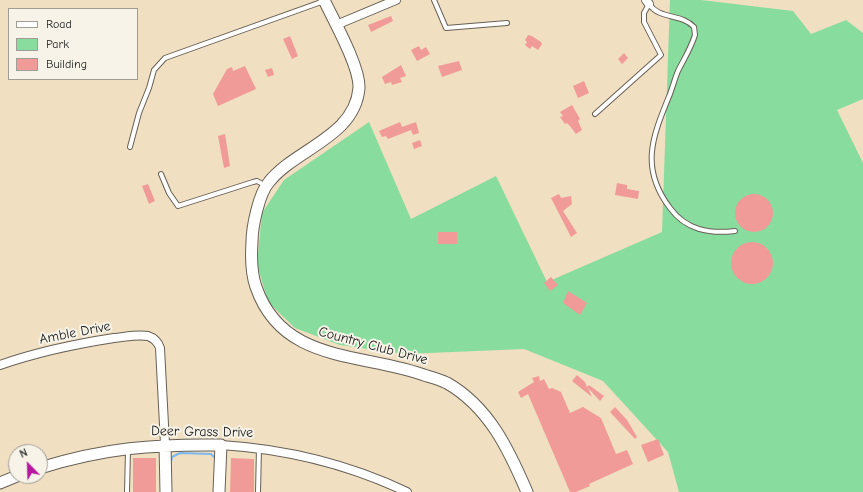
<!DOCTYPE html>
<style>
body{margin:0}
#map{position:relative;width:863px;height:492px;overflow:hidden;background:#f1dfc1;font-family:"Comic Neue",sans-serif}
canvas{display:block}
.legend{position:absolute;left:8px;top:8px;width:130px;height:72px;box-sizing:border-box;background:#f7f3e8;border:1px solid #9f9d96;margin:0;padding:5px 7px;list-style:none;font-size:12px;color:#1c1c1c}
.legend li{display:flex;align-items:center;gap:8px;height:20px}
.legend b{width:20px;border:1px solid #9f9d96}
.north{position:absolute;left:8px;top:444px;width:40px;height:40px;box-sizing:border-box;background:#f7f3e8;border:1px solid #9f9d96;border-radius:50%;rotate:337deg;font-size:11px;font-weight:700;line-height:16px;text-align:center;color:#1c1c1c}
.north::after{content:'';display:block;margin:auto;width:14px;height:18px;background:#b5179e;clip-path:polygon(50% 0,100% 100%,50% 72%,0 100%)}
</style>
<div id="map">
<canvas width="863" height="492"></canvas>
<ul class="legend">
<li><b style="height:5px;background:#fff"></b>Road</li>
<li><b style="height:11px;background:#88dc9e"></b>Park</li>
<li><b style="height:11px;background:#f19b98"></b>Building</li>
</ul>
<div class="north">N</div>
</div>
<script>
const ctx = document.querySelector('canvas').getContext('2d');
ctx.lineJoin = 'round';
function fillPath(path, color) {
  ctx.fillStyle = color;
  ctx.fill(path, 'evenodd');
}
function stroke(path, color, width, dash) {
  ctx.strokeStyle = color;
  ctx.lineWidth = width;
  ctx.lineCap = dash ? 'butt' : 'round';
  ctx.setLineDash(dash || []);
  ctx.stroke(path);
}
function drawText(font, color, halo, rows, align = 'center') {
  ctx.font = font + ' "Comic Neue",sans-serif';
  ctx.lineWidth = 4;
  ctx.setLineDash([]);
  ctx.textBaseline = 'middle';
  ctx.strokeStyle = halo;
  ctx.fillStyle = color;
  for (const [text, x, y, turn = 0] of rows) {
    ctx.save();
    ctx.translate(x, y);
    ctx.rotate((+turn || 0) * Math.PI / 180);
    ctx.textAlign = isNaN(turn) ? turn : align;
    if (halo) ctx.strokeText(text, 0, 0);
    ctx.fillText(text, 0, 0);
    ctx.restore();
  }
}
const green = new Path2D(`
 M670,0H701L793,11L811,34L846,20L863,33V99L837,110L863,163V492H679L668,452L603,381L524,349L405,354L340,345L295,328L268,302L257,264L262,213L284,180L369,122L411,219L496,176L547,282L662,232Z`);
const stream = new Path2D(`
 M171,462L172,457L180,453L211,454L216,459`);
const building = new Path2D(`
 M391,16L393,21L371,32L368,25Z
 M528,35L532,36L541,42L542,44L538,50L532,46L530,49L525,45L527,42L525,40Z
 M290,36L298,56L292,59L283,39Z
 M419,46L421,50L426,47L430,54L417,61L411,50Z
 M624,53L628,58L622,64L618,59Z
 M459,61L462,70L442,77L438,66Z
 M401,65L406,76L400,78L402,82L395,84L392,85L391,82L385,84L382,77Z
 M245,66L256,89L218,106L213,94L227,69L232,67L233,71Z
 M272,68L274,75L268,77L265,70Z
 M584,81L589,93L578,98L573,86Z
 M572,105L580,119L578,121L582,130L576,134L570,126L567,123L565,124L560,117L563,116L560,112Z
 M400,122L402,127L416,122L419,133L413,135L411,130L388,139L386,136L382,137L379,131Z
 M225,134L230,166L224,168L218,136Z
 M420,140L422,146L414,149L412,143Z
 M617,183L627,185V189L639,191L638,199L615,195Z
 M148,184L155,201L149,204L142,186Z
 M735 213a19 19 0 1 1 38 0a19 19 0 1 1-38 0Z
 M559,194L561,198L571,196L572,204L563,211L577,233L571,237L551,198Z
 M438,232H457V244H438Z
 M731 263a21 21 0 1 1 42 0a21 21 0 1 1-42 0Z
 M551,277L558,285L550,291L544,283Z
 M568,291L587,303L580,315L563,303Z
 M577,375L585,382L587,387L589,385L604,396L600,401L588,388L592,397L572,381Z
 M539,376L540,381L544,379L549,389L552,388L561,392L570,413L583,407L601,418L616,454L627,450L633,464L589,484L590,486L576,492H570L528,394L521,398L518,392L534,382L532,378Z
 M615,407L627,420L637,437L635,439L610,412Z
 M658,439L664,455L648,462L641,445Z
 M133,458H156V492H133Z
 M231,458L254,459V492H230Z`);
const lane = new Path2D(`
 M434,0L446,28L507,23
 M595,114L661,55L644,22V13L649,4C660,20 681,13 694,27L695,35C691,48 684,59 678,71C675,78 673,86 670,94C653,136 639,167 670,208C686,230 709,234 735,231
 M130,147L139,113L149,88L154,70L165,58L324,1
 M161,174L169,193L178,206L253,182L257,181L266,186
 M127,492L128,450
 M258,492L259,448`);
const street = new Path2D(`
 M646,0L649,4
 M336,25L396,0
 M0,365C37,352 75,344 114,338C125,337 137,334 148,336C154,338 158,342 160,348L165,444
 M221,445C286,449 348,464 407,492`);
const secondary = new Path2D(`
 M324,0C334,21 360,67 359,88C355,137 295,149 269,182C259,193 252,227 252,242C251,257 251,273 256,287C283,365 364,352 427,376C434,378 441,380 447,383C489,407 509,450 527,492
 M165,444L166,492
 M40,468C104,448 154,444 221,445L219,492
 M0,483L17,476`);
const streetNames = [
 ["Amble Drive",75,333,-11],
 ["Country Club Drive",373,346,15],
 ["Deer Grass Drive",202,432,1]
];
fillPath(green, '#88dc9e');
stroke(stream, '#7bb8ed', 2);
fillPath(building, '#f19b98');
stroke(lane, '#676056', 6);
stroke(street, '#676056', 10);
stroke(secondary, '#676056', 13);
stroke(lane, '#fff', 4);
stroke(street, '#fff', 8);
stroke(secondary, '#fff', 11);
drawText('14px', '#1c1c1c', '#f7f3e8', streetNames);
</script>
